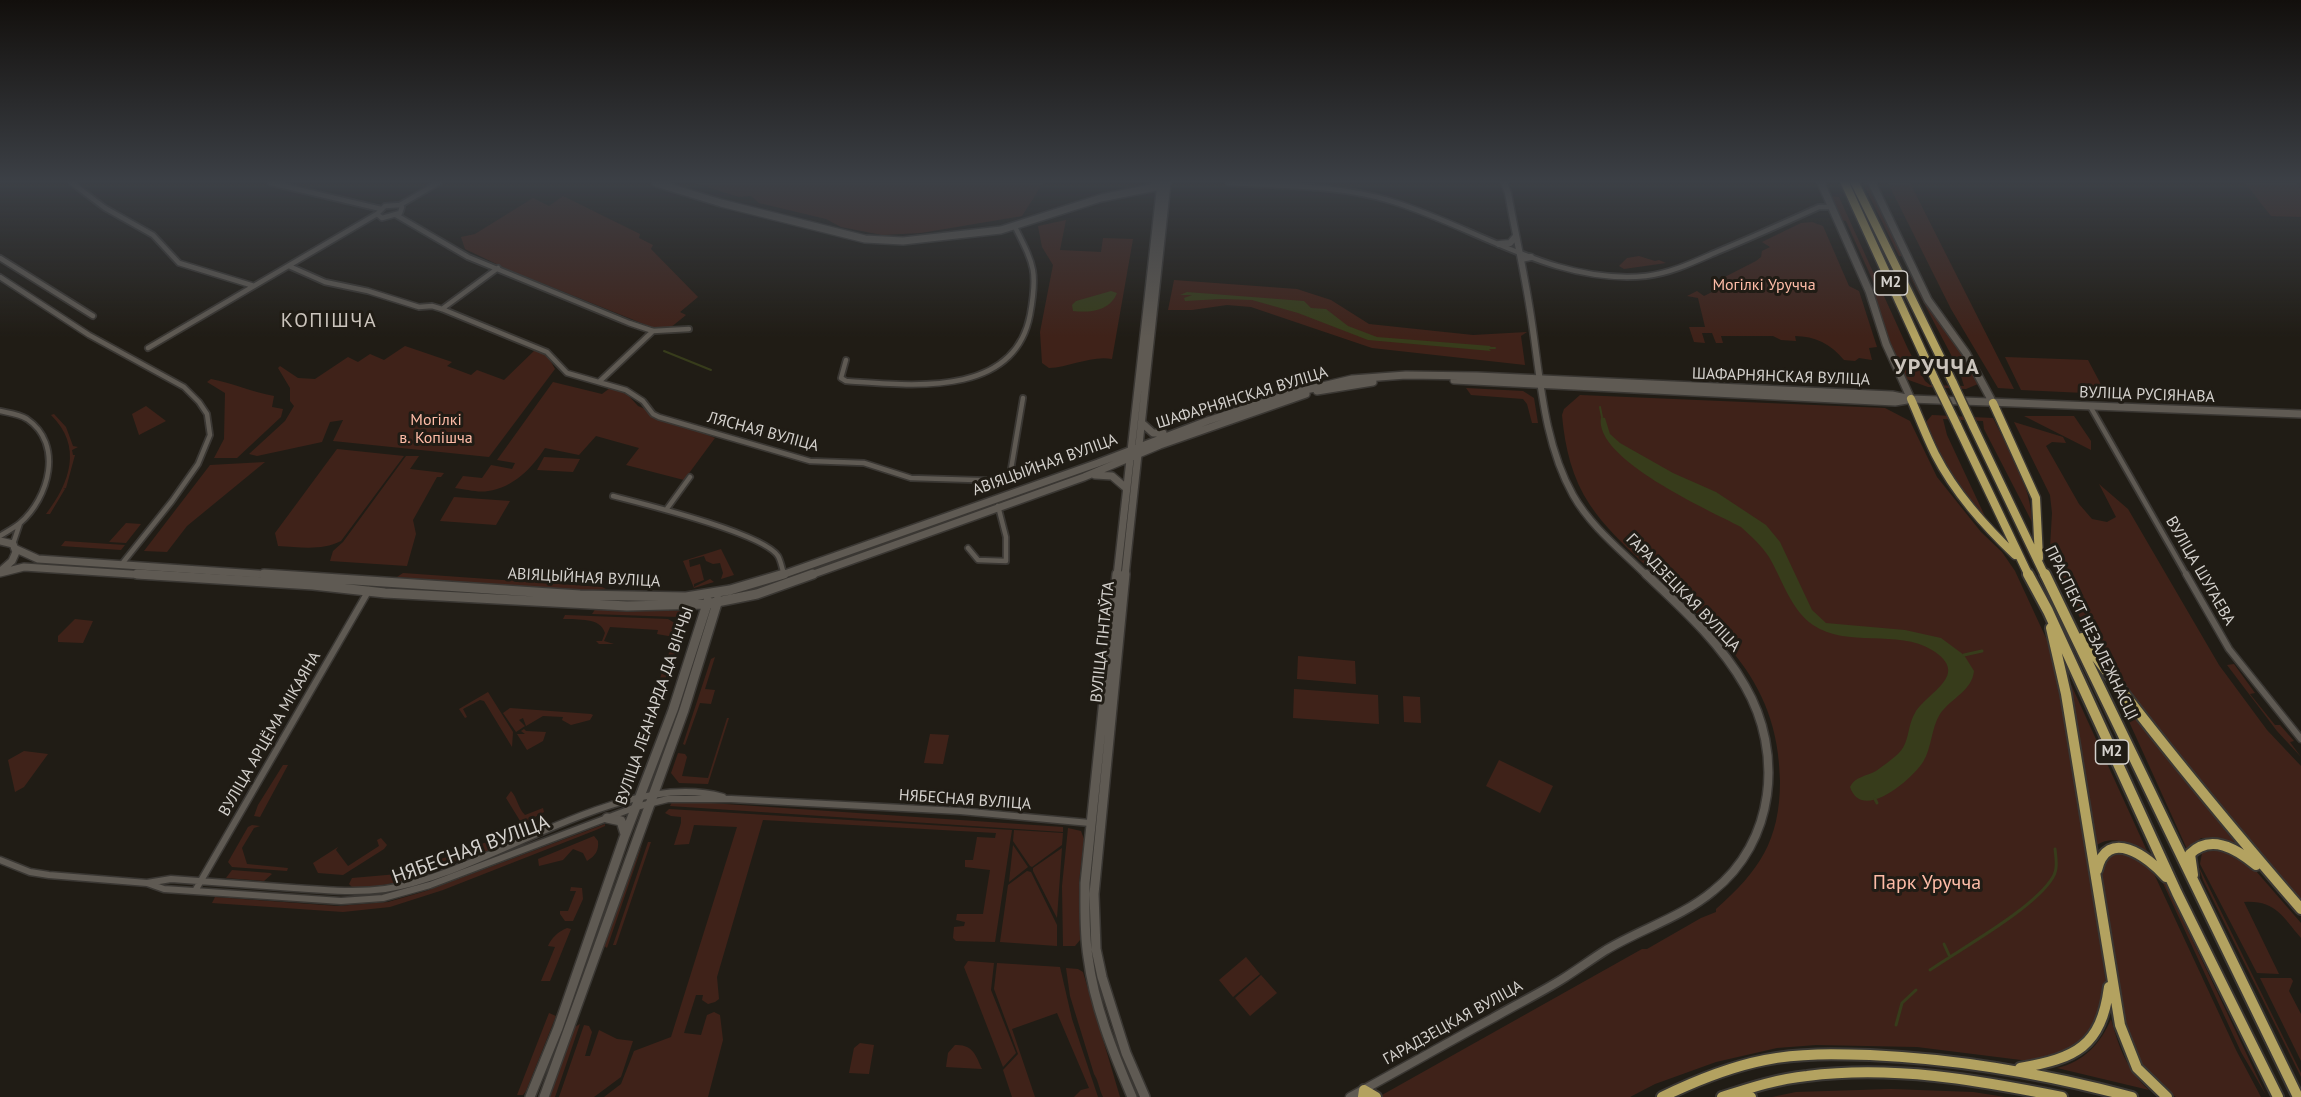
<!DOCTYPE html>
<meta charset="utf-8">
<style>
body{margin:0}
canvas{display:block;background:#201c15}
</style>
<canvas width="2301" height="1097"></canvas>
<script>
const ctx = document.querySelector('canvas').getContext('2d');
ctx.lineJoin = 'round';
function fillPath(path, color) {
  ctx.fillStyle = color;
  ctx.fill(path, 'evenodd');
}
function stroke(path, color, width, dash) {
  ctx.strokeStyle = color;
  ctx.lineWidth = width;
  ctx.lineCap = dash ? 'butt' : 'round';
  ctx.setLineDash(dash || []);
  ctx.stroke(path);
}
function drawText(font, color, halo, rows, align = 'center') {
  ctx.font = font + ' "PT Sans",sans-serif';
  ctx.lineWidth = 6;
  ctx.setLineDash([]);
  ctx.textBaseline = 'middle';
  ctx.strokeStyle = halo;
  ctx.fillStyle = color;
  for (const [text, x, y, turn = 0] of rows) {
    ctx.save();
    ctx.translate(x, y);
    ctx.rotate((+turn || 0) * Math.PI / 180);
    ctx.textAlign = isNaN(turn) ? turn : align;
    if (halo) ctx.strokeText(text, 0, 0);
    ctx.fillText(text, 0, 0);
    ctx.restore();
  }
}
const green = new Path2D(`
 M694,183H1043L1022,216L921,233L882,235L841,227L826,219L759,203L751,196L739,197Z
 M1863,183H1868L1903,256H1899Z
 M1888,183H1910L2014,389L1998,388L1951,309Z
 M2245,183H2296L2301,189V217L2271,216Z
 M563,196L640,234L639,238L653,245L651,249L698,297L680,312L686,315L670,328L656,329L507,269L465,249L461,237L475,234L533,198L549,206Z
 M1831,196L1839,197L1908,349L1925,381L1930,385L1964,386L1959,370L1906,269L1924,300L1963,351L1978,384L1966,389L1928,387L1906,379L1891,345L1873,290H1877L1846,221L1841,220Z
 M1066,220L1060,250L1101,252L1103,238L1133,239L1112,359C1092,355 1070,367 1049,368L1042,363L1040,332L1053,265L1042,247L1038,226Z
 M1812,222L1823,226L1849,286L1859,291L1877,347L1869,348L1872,360L1859,358L1855,361L1844,360C1831,344 1815,336 1795,336L1796,341L1781,340L1773,336H1721L1723,343H1716L1712,333H1702L1705,343L1694,342L1689,327H1705L1698,298L1687,296L1697,291L1704,296L1720,288L1713,283L1756,261L1761,257L1762,251L1770,247L1762,242L1801,223Z
 M1639,256L1655,261L1659,260L1666,263L1624,269L1619,266L1627,258Z
 M1174,280L1297,289L1331,300L1369,324L1473,335L1527,332L1521,336L1525,365L1372,348L1251,307L1227,305L1192,310H1168Z
 M405,346L452,362L447,366L471,375L477,370L504,380L536,349L549,358L555,369L489,457L333,441L343,420L330,422L322,442L257,456L249,454L285,421L294,406L290,401V388L278,368L280,366L298,378L315,379L348,357L358,362L370,354L384,360Z
 M2005,357L2088,360L2106,394L2021,390Z
 M211,379C232,383 252,392 274,396L272,407L283,409L281,417L237,458H214L224,439L225,393L207,382Z
 M553,382L602,394L610,388L627,394L638,406L715,438L684,480L626,465L639,448L596,436L579,455L545,448C533,467 513,488 488,491C478,493 465,489 455,488L463,476L482,478L491,465L512,469L515,463L497,460Z
 M1466,388L1523,391L1534,398L1538,423H1532L1527,404L1523,399L1471,395Z
 M1580,395L1885,408L1910,421L1937,477L1981,532L2002,552L2015,571L2052,651L2060,681L2106,983L2099,1019L2083,1040L2060,1055L2029,1061L1917,1047L1816,1045L1777,1048L1716,1062L1655,1084L1630,1097H1383L1382,1095L1642,949H1647L1701,918L1716,912V909C1759,871 1780,841 1780,781C1779,675 1712,629 1642,562C1624,545 1604,526 1590,505C1572,478 1565,448 1562,415L1564,409Z
 M146,406L166,421L139,435L132,414Z
 M54,414L66,427L73,446L78,447L72,450L73,455H75L66,488L63,489H65L50,514H46C70,483 83,446 51,415Z
 M1932,415L1993,418C2009,451 2031,485 2032,522L1984,429L1983,421L1943,419L1947,435L1989,525L1959,488L1947,469L1926,422Z
 M2024,416H2074L2091,441V450Z
 M2014,422L2063,437L2066,443L2052,442L2046,446L2079,504L2092,519L2107,522L2116,517L2099,484L2128,509L2219,665L2267,730L2301,766V904L2147,720L2096,651L2054,564L2050,548L2052,513L2050,495Z
 M337,449L404,456L341,541C321,551 300,547 278,546L275,533Z
 M406,456H419L410,469L444,473L441,477H437L413,520L416,534L407,566L330,561L333,551L343,542Z
 M1121,456L1122,458L894,543L892,540Z
 M544,457L580,459L573,472L537,470Z
 M265,462L187,526L167,552L144,551L210,465Z
 M454,497L510,501L496,525L440,521Z
 M126,523L141,524L126,543L109,542Z
 M65,541L125,545L121,550L61,546Z
 M721,549L734,575L721,579L723,573L720,563L713,564L706,561L704,556L689,560L690,567L700,564L704,580L694,584V587L710,579L714,582L694,588L683,561Z
 M403,573L602,587L606,589L582,591L397,577Z
 M596,608L680,611L678,617L592,614Z
 M565,615L668,619L685,629L656,704L649,703C651,697 654,696 656,691C662,675 665,655 675,644L674,637L657,634L658,630L610,627L604,641L614,644H599L596,641H602L605,633C600,617 579,620 563,619Z
 M75,619L93,621L83,643L58,642V636Z
 M1298,656L1355,661L1356,684L1297,679Z
 M715,657L705,689L715,690L711,704L700,703L685,745L683,744L711,659Z
 M2234,664L2255,693L2250,694L2275,725H2280L2294,741L2290,742L2301,757L2277,731L2227,665Z
 M2063,667L2147,851C2129,842 2108,833 2092,849Z
 M1294,689L1378,695L1379,724L1293,718Z
 M488,692L513,732L512,747L484,701L480,700L463,709L467,717L465,718L459,709Z
 M2116,693L2238,846L2222,840L2201,838L2187,849Z
 M1403,696L1420,697L1421,723L1404,722Z
 M510,708L591,714L593,715L590,720L571,725L562,720L563,717L543,716L526,726L523,718L519,720L525,726L516,732L503,713Z
 M727,718H729L708,784L679,783L671,773L678,753L685,754L687,757L682,776L708,778Z
 M524,729L526,731L546,732L543,741L527,750L517,734H525L521,731Z
 M930,734L949,735L943,764L924,763Z
 M24,751L48,754L24,787L15,792L8,760Z
 M1499,760L1553,786L1540,813L1486,786Z
 M283,765H288L260,817L254,816L258,805Z
 M511,791C517,797 518,808 525,815L543,808L544,812L522,824L506,798Z
 M672,802H696L1063,827V832L670,806Z
 M669,809L1012,830L995,942L956,941L953,938L954,927L964,926L965,922L956,920L957,914H983L990,870L965,867V860H973L977,837L995,838L996,833L763,820L717,977L719,999L715,1002L708,1004L702,1000L703,995H696L684,1033L701,1035L707,1015L714,1012L720,1015L723,1040L708,1097H604L621,1084L634,1051L671,1037L737,827L694,825L689,844L674,845L681,823V817L671,816L665,813Z
 M605,824V826L596,830L443,890L390,907L343,912L212,903L215,897L338,906L388,902L426,891Z
 M252,825L260,826L254,828L242,848L247,864L288,868L287,871L232,867L228,862L248,827Z
 M1068,828L1081,831L1084,839L1079,882L1080,940L1075,946H1063L1062,886Z
 M1014,830L1063,833L1062,845L1032,867L1030,866L1013,841Z
 M510,833L512,837C505,845 476,858 467,853L466,850Z
 M594,836L598,841C599,851 595,856 587,861L583,853L573,849L563,860L539,866L538,859Z
 M381,838L387,845L384,849L343,875L318,873L313,863L338,847L336,850L348,866L379,846L377,840Z
 M648,842H651L616,945H613Z
 M643,843L607,948L603,945L604,937Z
 M1013,845L1028,867L1009,882Z
 M1062,848L1057,918L1033,871V868Z
 M2218,849L2249,863L2301,923V938C2282,916 2275,900 2244,902L2279,974L2257,973L2200,864L2202,853Z
 M2116,850L2149,863L2236,1050L2261,1097H2176L2168,1093L2141,1068L2127,1030L2100,872L2105,854Z
 M458,853V859L453,863C420,877 387,888 352,887L349,884L352,878L398,874Z
 M2198,865L2301,1073V1077L2203,880Z
 M2156,868L2161,874L2266,1095L2241,1052Z
 M232,870L270,873L272,874L264,881L226,878Z
 M1027,871L1031,872L1057,925V946L1000,942L1008,885Z
 M571,887L582,888L583,899L573,921H565L560,914V911H568L576,891H570Z
 M567,928L571,929L550,981H541L555,947L548,946C552,937 558,932 567,928Z
 M1246,957L1260,974L1233,997L1219,980Z
 M968,961L994,963L991,990L1016,1053L1003,1067L964,967Z
 M997,963L1060,967L1072,1019L1098,1097H1074L1081,1090L1089,1088L1057,1013L1012,1029L1035,1097H1012L1003,1070L1018,1054L994,989Z
 M1066,968L1078,969L1083,972L1120,1097H1103C1099,1089 1099,1082 1094,1074L1070,996Z
 M1261,975L1277,993L1250,1016L1235,998Z
 M2260,978H2291L2293,981L2289,991L2301,1014V1061Z
 M549,1013L556,1016L526,1091L523,1095H517Z
 M2111,1019C2119,1048 2127,1070 2149,1090L2057,1068C2084,1062 2101,1043 2111,1019Z
 M580,1024L555,1097H550L573,1028Z
 M584,1025L589,1026L592,1032L585,1056H590L599,1030L617,1039L633,1041L621,1077L594,1097H559Z
 M860,1043L874,1045L869,1074L849,1073L854,1048Z
 M955,1045C973,1044 976,1056 982,1069L946,1067L948,1053Z
 M1891,1089L1973,1092L2005,1097H1772L1796,1092Z`);
const water = new Path2D(`
 M1111,291L1117,293C1110,311 1090,313 1073,311L1072,305L1076,301Z
 M1187,292L1304,301L1311,308L1326,309L1348,326L1377,337L1491,346L1488,348L1491,351L1368,340L1298,313L1252,300L1221,299L1185,301L1184,298L1192,295H1180Z
 M1601,417L1605,418L1610,434L1620,443L1673,473L1716,492L1766,525L1780,542L1812,610L1826,623L1905,630L1941,638L1964,655L1974,671C1972,691 1951,698 1940,714C1931,728 1932,748 1923,762C1912,779 1862,823 1850,787C1854,777 1867,776 1876,771C1883,766 1891,760 1898,754C1910,743 1907,726 1915,713C1927,692 1972,675 1932,650C1898,629 1846,648 1813,625C1791,610 1782,579 1769,557C1762,546 1751,536 1741,527C1709,510 1593,459 1601,417Z`);
const streamFar1 = new Path2D(`
 M1487,348H1495
 M664,351L711,370
 M1600,407L1602,417`);
const stream = new Path2D(`
 M1964,655L1982,651
 M1875,799L1877,803
 M1944,944L1949,955
 M1930,970C1962,948 2035,908 2053,877C2058,869 2056,858 2055,849
 M1896,1025L1902,1003L1916,990`);
const minorFar1 = new Path2D(`
 M72,183L105,208L153,235L179,263L254,286
 M271,183L381,209
 M1229,183C1283,186 1339,185 1391,201C1476,227 1554,285 1646,276C1672,273 1696,261 1719,251C1753,237 1786,222 1819,207H1832
 M400,205L402,207L400,213L382,218L377,214L385,206Z
 M400,205L438,183
 M396,215L468,257L629,323L653,331L689,329
 M0,258L93,316
 M289,266L325,282L368,291L419,307L432,306L442,309L547,352L567,373L626,390L643,401L653,414L659,417L810,461L864,463L911,478L1009,481L1023,398
 M0,277L89,335L184,387L199,402L207,414L210,435L198,464L172,501L121,565
 M442,309L498,268
 M148,348L377,214
 M846,360L841,378L846,381C909,385 1014,399 1030,315C1038,271 1034,265 1015,227
 M599,382L653,331
 M2090,406L2187,576
 M0,411C9,413 19,414 27,419C64,444 49,498 20,523C14,528 6,532 0,536
 M613,496C644,504 763,533 778,556C781,561 782,569 784,574
 M666,510L690,477
 M13,544L20,523
 M968,548L978,560L1006,561V537L998,506`);
const minor = new Path2D(`
 M2186,574L2229,649L2301,739
 M0,860L30,872L49,875L147,883L171,879C212,882 253,885 294,888C324,890 355,893 385,889C488,874 620,768 723,797
 M147,883L164,889L341,901L383,898L430,885L636,807L668,799H731L960,811L1090,823
 M195,891L369,590`);
const tertiaryFar1 = new Path2D(`
 M1504,183L1508,193C1515,232 1524,271 1530,310C1540,371 1542,440 1573,495C1591,527 1622,551 1647,576
 M1499,244L1510,243L1516,236
 M1521,259L1531,257`);
const tertiary = new Path2D(`
 M1350,1097C1398,1071 1445,1044 1493,1018C1517,1004 1542,992 1564,978C1578,969 1592,959 1606,950C1641,929 1682,917 1713,891C1775,842 1784,753 1745,686C1720,642 1682,608 1646,574`);
const secondaryFar1 = new Path2D(`
 M656,183L721,203L865,239L903,241L1001,230L1101,198L1161,186
 M1821,183L1869,291L1886,344L1911,399
 M1872,183L1928,300L1966,353L1993,403
 M1454,380L1895,402L1907,400
 M1317,391L1373,382
 M1143,424L1153,433H1163
 M1095,475L1112,476L1126,488
 M0,541L13,544L16,552L12,561L2,570
 M16,549L38,559L287,576
 M0,573L24,567L161,576
 M779,576L1098,463L1207,421L1289,394L1352,379L1406,375L1477,376L1892,395L1911,399L2301,414
 M808,576L1084,477L1160,445L1306,394
 M1117,576L1161,183
 M1125,576L1167,183`);
const secondary = new Path2D(`
 M137,574L313,585L385,593L627,606L707,604L757,594L813,574
 M264,574L580,595L686,597L730,590L784,574
 M1117,574L1085,883C1085,908 1084,932 1088,957C1094,1005 1113,1052 1132,1097
 M1125,574L1094,894L1096,949L1102,977L1126,1053L1145,1097
 M607,818L621,821L625,834
 M530,1097L558,1028L624,838L673,710L708,601
 M544,1097L684,710L718,600`);
const trunkFar1 = new Path2D(`
 M1845,183L1936,382
 M1855,183L1953,383
 M1911,399C1919,417 1926,436 1935,454C1955,493 1984,525 2015,555
 M1993,403L2036,498L2039,558
 M1957,425L2029,576
 M1973,426L2045,576`);
const trunk = new Path2D(`
 M2028,574L2048,611L2177,893L2278,1097
 M2045,574L2298,1097
 M2051,628L2066,694L2120,1025L2137,1068L2167,1097
 M2082,638C2151,732 2225,821 2301,909
 M2097,870C2107,827 2148,856 2166,877
 M2193,875L2190,854C2211,833 2237,849 2256,865
 M2020,1068C2076,1058 2101,1047 2109,987
 M1735,1093L1751,1097
 M1363,1097L1364,1090L1376,1097
 M1662,1097C1695,1081 1729,1067 1765,1060C1800,1053 1835,1054 1870,1055C1959,1059 2046,1074 2132,1097
 M1722,1097C1750,1088 1777,1079 1807,1076C1892,1065 1978,1080 2062,1097`);
const trunkBridge = new Path2D(`
 M1936,382L1957,425
 M1953,383L1973,426`);
const shields = [
 [1891,283,33],
 [2112,752,33]
];
const shieldNames = [
 ["М2",1891,283],
 ["М2",2112,752]
];
const parkNames = [
 ["Могілкі Уручча",1764,285],
 ["Могілкі",436,420],
 ["в. Копішча",436,438]
];
const streetNames = [
 ["ШАФАРНЯНСКАЯ ВУЛІЦА",1781,377,2],
 ["ВУЛІЦА РУСІЯНАВА",2147,395,2],
 ["ШАФАРНЯНСКАЯ ВУЛІЦА",1242,398,-17],
 ["ЛЯСНАЯ ВУЛІЦА",763,432,15],
 ["АВІЯЦЫЙНАЯ ВУЛІЦА",1045,465,-20],
 ["ВУЛІЦА ШУГАЕВА",2200,571,60],
 ["АВІЯЦЫЙНАЯ ВУЛІЦА",584,578,3],
 ["ГАРАДЗЕЦКАЯ ВУЛІЦА",1683,593,46],
 ["ПРАСПЕКТ НЕЗАЛЕЖНАСЦІ",2091,633,64],
 ["ВУЛІЦА ГІНТАЎТА",1103,642,-84],
 ["ВУЛІЦА ЛЕАНАРДА ДА ВІНЧЫ",655,706,-71],
 ["ВУЛІЦА АРЦЁМА МІКАЯНА",270,734,-60],
 ["НЯБЕСНАЯ ВУЛІЦА",965,800,4],
 ["ГАРАДЗЕЦКАЯ ВУЛІЦА",1453,1023,-29]
];
const quarterNames = [
 ["КОПІШЧА",329,321]
];
const nearStreetnames = [
 ["НЯБЕСНАЯ ВУЛІЦА",471,850,-20]
];
const nearParknames = [
 ["Парк Уручча",1927,883]
];
const districtNames = [
 ["УРУЧЧА",1937,368]
];
fillPath(green, '#3f2219');
fillPath(water, '#373c1b');
stroke(streamFar1, '#373c1b', 2);
stroke(stream, '#373c1b', 3);
stroke(minorFar1, '#3a3733', 8);
stroke(minor, '#3a3733', 9);
stroke(tertiaryFar1, '#3a3733', 9);
stroke(tertiary, '#3a3733', 11);
stroke(secondaryFar1, '#3a3733', 10);
stroke(secondary, '#3a3733', 12);
stroke(trunkFar1, '#3a3733', 11);
stroke(trunk, '#3a3733', 14);
stroke(minorFar1, '#5f5a53', 4.5);
stroke(minor, '#5f5a53', 6);
stroke(tertiaryFar1, '#5f5a53', 6);
stroke(tertiary, '#5f5a53', 8);
stroke(secondaryFar1, '#5f5a53', 7);
stroke(secondary, '#5f5a53', 9);
stroke(trunkFar1, '#b3a260', 8);
stroke(trunk, '#b3a260', 10);
stroke(trunkBridge, '#3a3733', 11, []);
stroke(trunkBridge, '#b3a260', 8);
const sky = ctx.createLinearGradient(0, 0, 0, 337);
sky.addColorStop(0, '#120f0c');
sky.addColorStop(0.54, '#3c4046');
sky.addColorStop(1, '#3c404600');
ctx.fillStyle = sky;
ctx.fillRect(0, 0, 2301, 337);
for (const [x, y, w] of shields) {
  const box = new Path2D();
  box.roundRect(x - w / 2, y - 12, w, 24, 4.5);
  ctx.fillStyle = '#201c15';
  ctx.fill(box);
  stroke(box, '#d4d1cd', 1.5);
}
drawText('bold 15px', '#d4d1cd', null, shieldNames);
drawText('16px', '#febca7', '#201c15', parkNames);
drawText('16px', '#d4d1cd', '#201c15', streetNames);
ctx.letterSpacing = '1.5px';
drawText('20px', '#cbc4bc', '#201c15', quarterNames);
ctx.letterSpacing = '0px';
drawText('20px', '#d4d1cd', '#201c15', nearStreetnames);
drawText('20px', '#febca7', '#201c15', nearParknames);
ctx.letterSpacing = '1.5px';
drawText('bold 22px', '#cbc4bc', '#201c15', districtNames);
ctx.letterSpacing = '0px';
</script>
